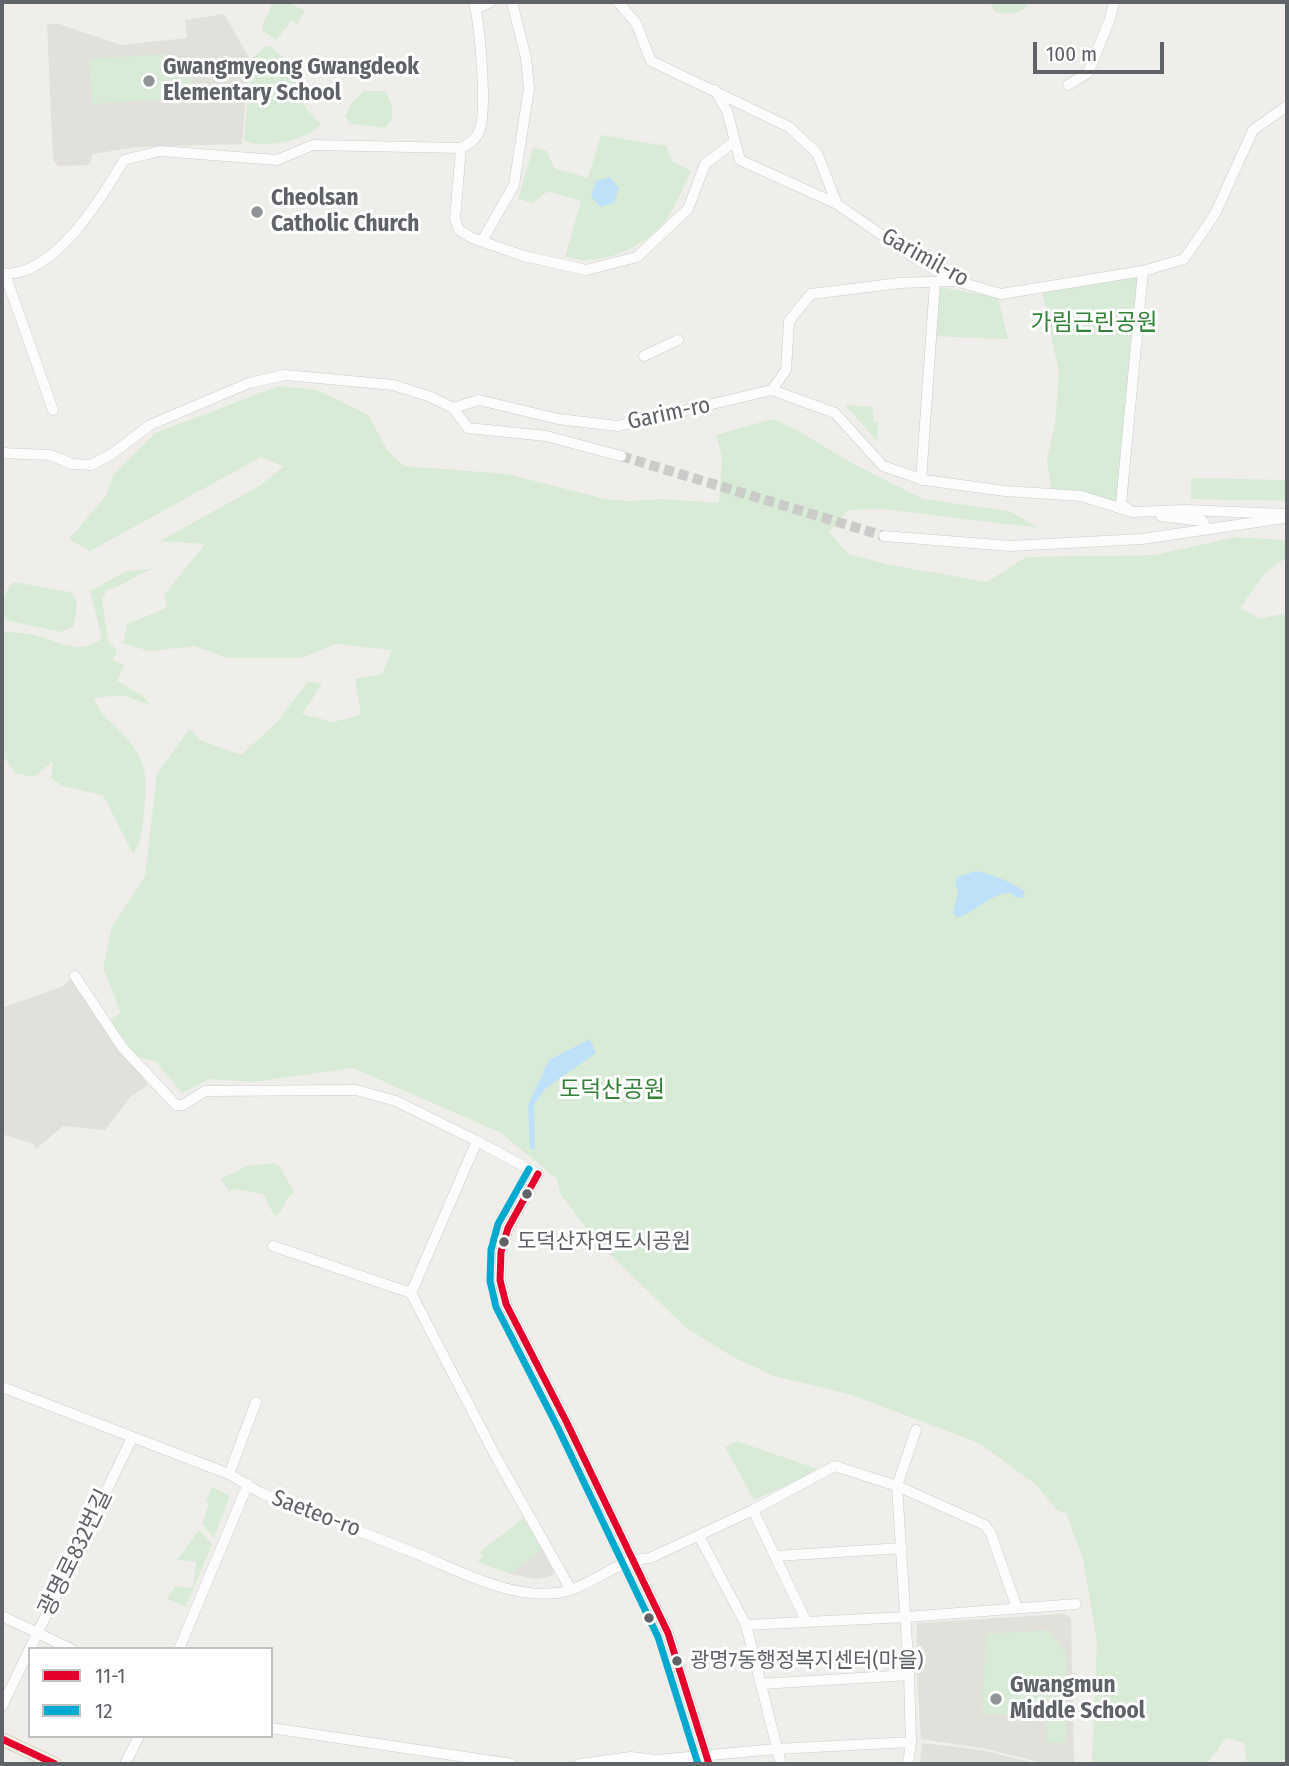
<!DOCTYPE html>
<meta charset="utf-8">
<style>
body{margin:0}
#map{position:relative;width:1289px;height:1766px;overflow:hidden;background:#efeeea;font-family:"Fira Sans Condensed",sans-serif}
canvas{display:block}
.frame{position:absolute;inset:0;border:4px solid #5f6368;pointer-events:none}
.legend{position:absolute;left:28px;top:1647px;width:245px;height:91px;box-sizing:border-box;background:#fff;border:2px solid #bfc1c3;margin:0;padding:9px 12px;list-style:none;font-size:21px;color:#5f6368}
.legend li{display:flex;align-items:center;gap:14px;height:35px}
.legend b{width:35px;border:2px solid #bfc1c3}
.scale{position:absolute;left:1033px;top:42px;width:131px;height:32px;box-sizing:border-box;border:4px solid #5f6368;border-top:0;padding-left:9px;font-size:21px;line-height:24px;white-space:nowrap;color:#5f6368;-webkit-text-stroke:5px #fff;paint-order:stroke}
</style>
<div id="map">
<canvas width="1289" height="1766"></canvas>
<div class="frame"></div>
<ul class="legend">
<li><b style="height:9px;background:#e4002b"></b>11-1</li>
<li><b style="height:9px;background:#00a9ce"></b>12</li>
</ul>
<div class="scale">100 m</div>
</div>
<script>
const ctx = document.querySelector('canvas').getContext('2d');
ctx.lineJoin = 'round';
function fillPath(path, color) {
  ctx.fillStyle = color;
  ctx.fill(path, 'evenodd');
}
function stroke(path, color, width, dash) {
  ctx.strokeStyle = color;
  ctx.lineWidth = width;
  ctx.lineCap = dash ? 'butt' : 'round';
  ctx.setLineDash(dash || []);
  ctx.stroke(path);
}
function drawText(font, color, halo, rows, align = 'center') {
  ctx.font = font + ' "Fira Sans Condensed","Noto Sans KR",sans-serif';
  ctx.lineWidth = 6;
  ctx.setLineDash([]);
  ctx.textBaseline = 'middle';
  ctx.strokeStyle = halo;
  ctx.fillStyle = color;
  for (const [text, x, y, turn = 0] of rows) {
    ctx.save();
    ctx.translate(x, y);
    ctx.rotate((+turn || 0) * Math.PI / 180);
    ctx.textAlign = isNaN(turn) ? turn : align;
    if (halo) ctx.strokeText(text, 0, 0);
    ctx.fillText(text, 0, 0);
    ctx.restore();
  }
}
const education = new Path2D(`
 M224,14L249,57L242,144L137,147L93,154L90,165L58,166L53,159L47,24H59L121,45L187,38L185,20Z
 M75,976L148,1085L131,1096L105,1130L63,1126L36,1149L34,1144L2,1134V1008L61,987Z
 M542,1549L554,1571L552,1576L536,1579L510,1574Z
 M1065,1614L1071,1619L1074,1764H1047L982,1748L921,1739L916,1659L917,1623Z
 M922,1743L981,1750L1038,1764H920Z`);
const green = new Path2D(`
 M273,2H288L305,11L297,24L291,21L276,40L263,31L262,27Z
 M989,2H1030C1021,15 1009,15 995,12Z
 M266,46L271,47L303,74C298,101 303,106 321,124C309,140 262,150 244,140L251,59Z
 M166,54L168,99L92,104L89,59Z
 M190,59L192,98L169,99L167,60Z
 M363,91H385C392,104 398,117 385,128L350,124L345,116L351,104Z
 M601,135L666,146L672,161L691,171C684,185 678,201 669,215C654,241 616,260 586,260C579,260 572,258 565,257L581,201L548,191L533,203L518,199L533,148L547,151L554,168L588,178Z
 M1143,271L1121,504L1052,494L1047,460L1055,424L1059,372L1041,287Z
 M935,286L998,298L1008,339L931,336Z
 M279,386L317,390L368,415L388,451L404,466L507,474L605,499L627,501L663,499L719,503L722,458L716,435L773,419L793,428L850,462L923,499L1009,511L1039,528L882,509L848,510L829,532L848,554L890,565L987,582L1026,557L1155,555L1236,537L1287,540V557L1265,573L1240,608L1260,619L1287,613V1758L1278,1764H1247L1244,1743L1226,1738L1207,1764H1092L1097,1642L1083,1559L1066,1513L1057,1510L1035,1484L979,1443L849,1394L774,1376L733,1357L685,1327L594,1239L560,1193L557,1179L501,1133L353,1068L253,1082L210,1079L182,1093L156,1062L136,1056L110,1020L121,1013L103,968L112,927L145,876L157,774L190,728L200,740L241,755L276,723L308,681L322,684L302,714L333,722L361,715L355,679L382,674L392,650L336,644L300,658H227L195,646L149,651L123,643L127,624L167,608L164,595L205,544L160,541L261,485L284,466L261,457L90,551L69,539L105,497L114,474L155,433Z
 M845,405L873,407V422H878L877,441Z
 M1191,478L1287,480V501L1191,499Z
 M153,569C135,574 125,586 107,590L102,599L108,641L117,650L113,660L124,665L117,681L142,695L150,705L122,695L94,698C102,717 108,718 121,732C147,759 148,777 144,812C142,828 142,841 133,854L103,795L62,786L51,778L53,761L34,777L15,773L2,754V631C15,633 30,633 42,637C62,644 82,655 102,638L90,591L127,571Z
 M14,582L70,592C81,603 76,613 73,627L61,632L9,621L3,616C0,604 4,591 14,582Z
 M274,1163L279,1166L294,1192C284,1199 284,1211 275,1217L263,1194L234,1189L229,1192L221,1179L247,1166Z
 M736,1441L821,1470L754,1500L725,1447Z
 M212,1487L227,1494L229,1498L214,1538L202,1524L209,1504L206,1502Z
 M523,1518L542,1549L510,1574L477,1561L483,1558L480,1552Z
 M199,1530L212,1544L186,1607L167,1599L175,1586L193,1588L196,1562L177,1560Z
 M1049,1630L1066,1654V1743L1047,1742V1716L982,1714L986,1634Z`);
const water = new Path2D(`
 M610,177L619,188L614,203L600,207L591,196L596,181Z
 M976,871C995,875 1008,881 1025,891L1023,898L1015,897L1011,893C990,893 976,912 957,918L953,913L958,892L955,883L957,877Z
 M590,1039L596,1053L546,1088L534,1104L535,1149H530L528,1105L549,1060Z`);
const minorTunnel = new Path2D(`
 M621,456L884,536`);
const minor = new Path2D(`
 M618,2L636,23L651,61L789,127L817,153L837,204L916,259L956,281L1001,294L1143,271L1184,259L1215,214L1253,130L1287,106
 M476,9L490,2
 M1068,85L1088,73L1110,19L1114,2
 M715,90L727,111L740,160L837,204
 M461,148L455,219L459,230L472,238L524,256L586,270L637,257L688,209L705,164L735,141
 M482,241L514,185L529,88L526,58L512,2
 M644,356L678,340
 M772,390L835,413L883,466L924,480L1005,491L1081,496L1132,512L1186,510L1287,514
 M53,410L5,274C56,274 101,199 124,160L160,151L277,160L313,145L461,148C470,143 476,140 480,129C487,108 480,25 474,2
 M2,453L50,455L72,464L91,465L112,454L150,425L249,383L285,375L393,385L431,397L453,408
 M621,456L546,436L468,428L453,408L479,400L558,419L618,426L772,390L786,370L789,321L811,294L900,283L953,281
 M921,480L935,282
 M1129,510L1121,504L1143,271
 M1161,516L1203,521L1206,529
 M884,536L1010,546L1142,539L1284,518
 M75,976L122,1047L176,1105H183L205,1091L356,1090L396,1101L477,1141
 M273,1246L411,1293
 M2,1387L229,1474L261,1493C312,1513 363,1533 415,1553C458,1570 509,1599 557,1593C590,1589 613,1560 650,1558L753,1510L835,1466L897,1486L985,1525L991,1534L1017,1608
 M229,1474L256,1402
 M753,1510L806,1621
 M699,1536L746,1625L781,1764
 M776,1556L902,1548
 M571,1590L496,1457L411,1293L477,1141L538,1174L508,1228L501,1252L500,1280L506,1304L566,1421L668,1633L709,1764
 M2,1616L71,1649
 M746,1625L906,1617L1076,1604
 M179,1649L248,1484
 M761,1684L909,1675
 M2,1706L132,1438
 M271,1728L512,1764
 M125,1764L139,1736
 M580,1764L631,1757L656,1760L776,1749L911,1742
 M908,1764L911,1742L909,1675L897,1486L916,1430`);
const major = new Path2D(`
 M2,1739L55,1764`);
const bus1 = new Path2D(`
 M538,1174L508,1228L501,1252L500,1280L506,1304L566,1421L668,1633L709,1764
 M2,1739L55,1764`);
const bus2 = new Path2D(`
 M529,1169L498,1224L491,1250L490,1281L496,1307L557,1426L658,1637L698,1764`);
const markers = [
 [149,81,7,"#919496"],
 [257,212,7,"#919496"],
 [527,1194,6,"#5f6368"],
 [504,1242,6,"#5f6368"],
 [649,1618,6,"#5f6368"],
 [677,1661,6,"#5f6368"],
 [996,1699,7,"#919496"]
];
const busNames = [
 ["도덕산자연도시공원",517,1242],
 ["광명7동행정복지센터(마을)",690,1661]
];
const poiNames = [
 ["Gwangmyeong Gwangdeok",163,68],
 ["Elementary School",163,94],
 ["Cheolsan",271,199],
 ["Catholic Church",271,225],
 ["Gwangmun",1010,1686],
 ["Middle School",1010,1712]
];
const streetNames = [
 ["Garimil-ro",925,258,29],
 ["Garim-ro",669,414,-12],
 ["Saeteo-ro",316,1514,21],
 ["광명로832번길",76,1553,-64]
];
const parkNames = [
 ["가림근린공원",1094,324],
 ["도덕산공원",612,1091]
];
fillPath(education, '#e2e0da');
fillPath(green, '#d8ebd6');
fillPath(water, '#bfe0f9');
stroke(minorTunnel, '#cbcbca', 10, [10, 5]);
stroke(minor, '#cbcccc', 11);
stroke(major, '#d7ceb8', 14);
stroke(minor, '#fdfcfc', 10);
stroke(major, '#f4f2e9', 12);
stroke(bus1, '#e4002b', 7);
stroke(bus2, '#00a9ce', 7);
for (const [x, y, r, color] of markers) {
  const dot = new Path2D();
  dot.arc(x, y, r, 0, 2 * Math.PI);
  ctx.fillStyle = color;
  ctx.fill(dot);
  stroke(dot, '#fff', 2.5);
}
drawText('21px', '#5f6368', '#fff', busNames, 'left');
drawText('bold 23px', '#5f6368', '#fff', poiNames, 'left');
drawText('23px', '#5f6368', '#fff', streetNames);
drawText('23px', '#348238', '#fff', parkNames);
</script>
